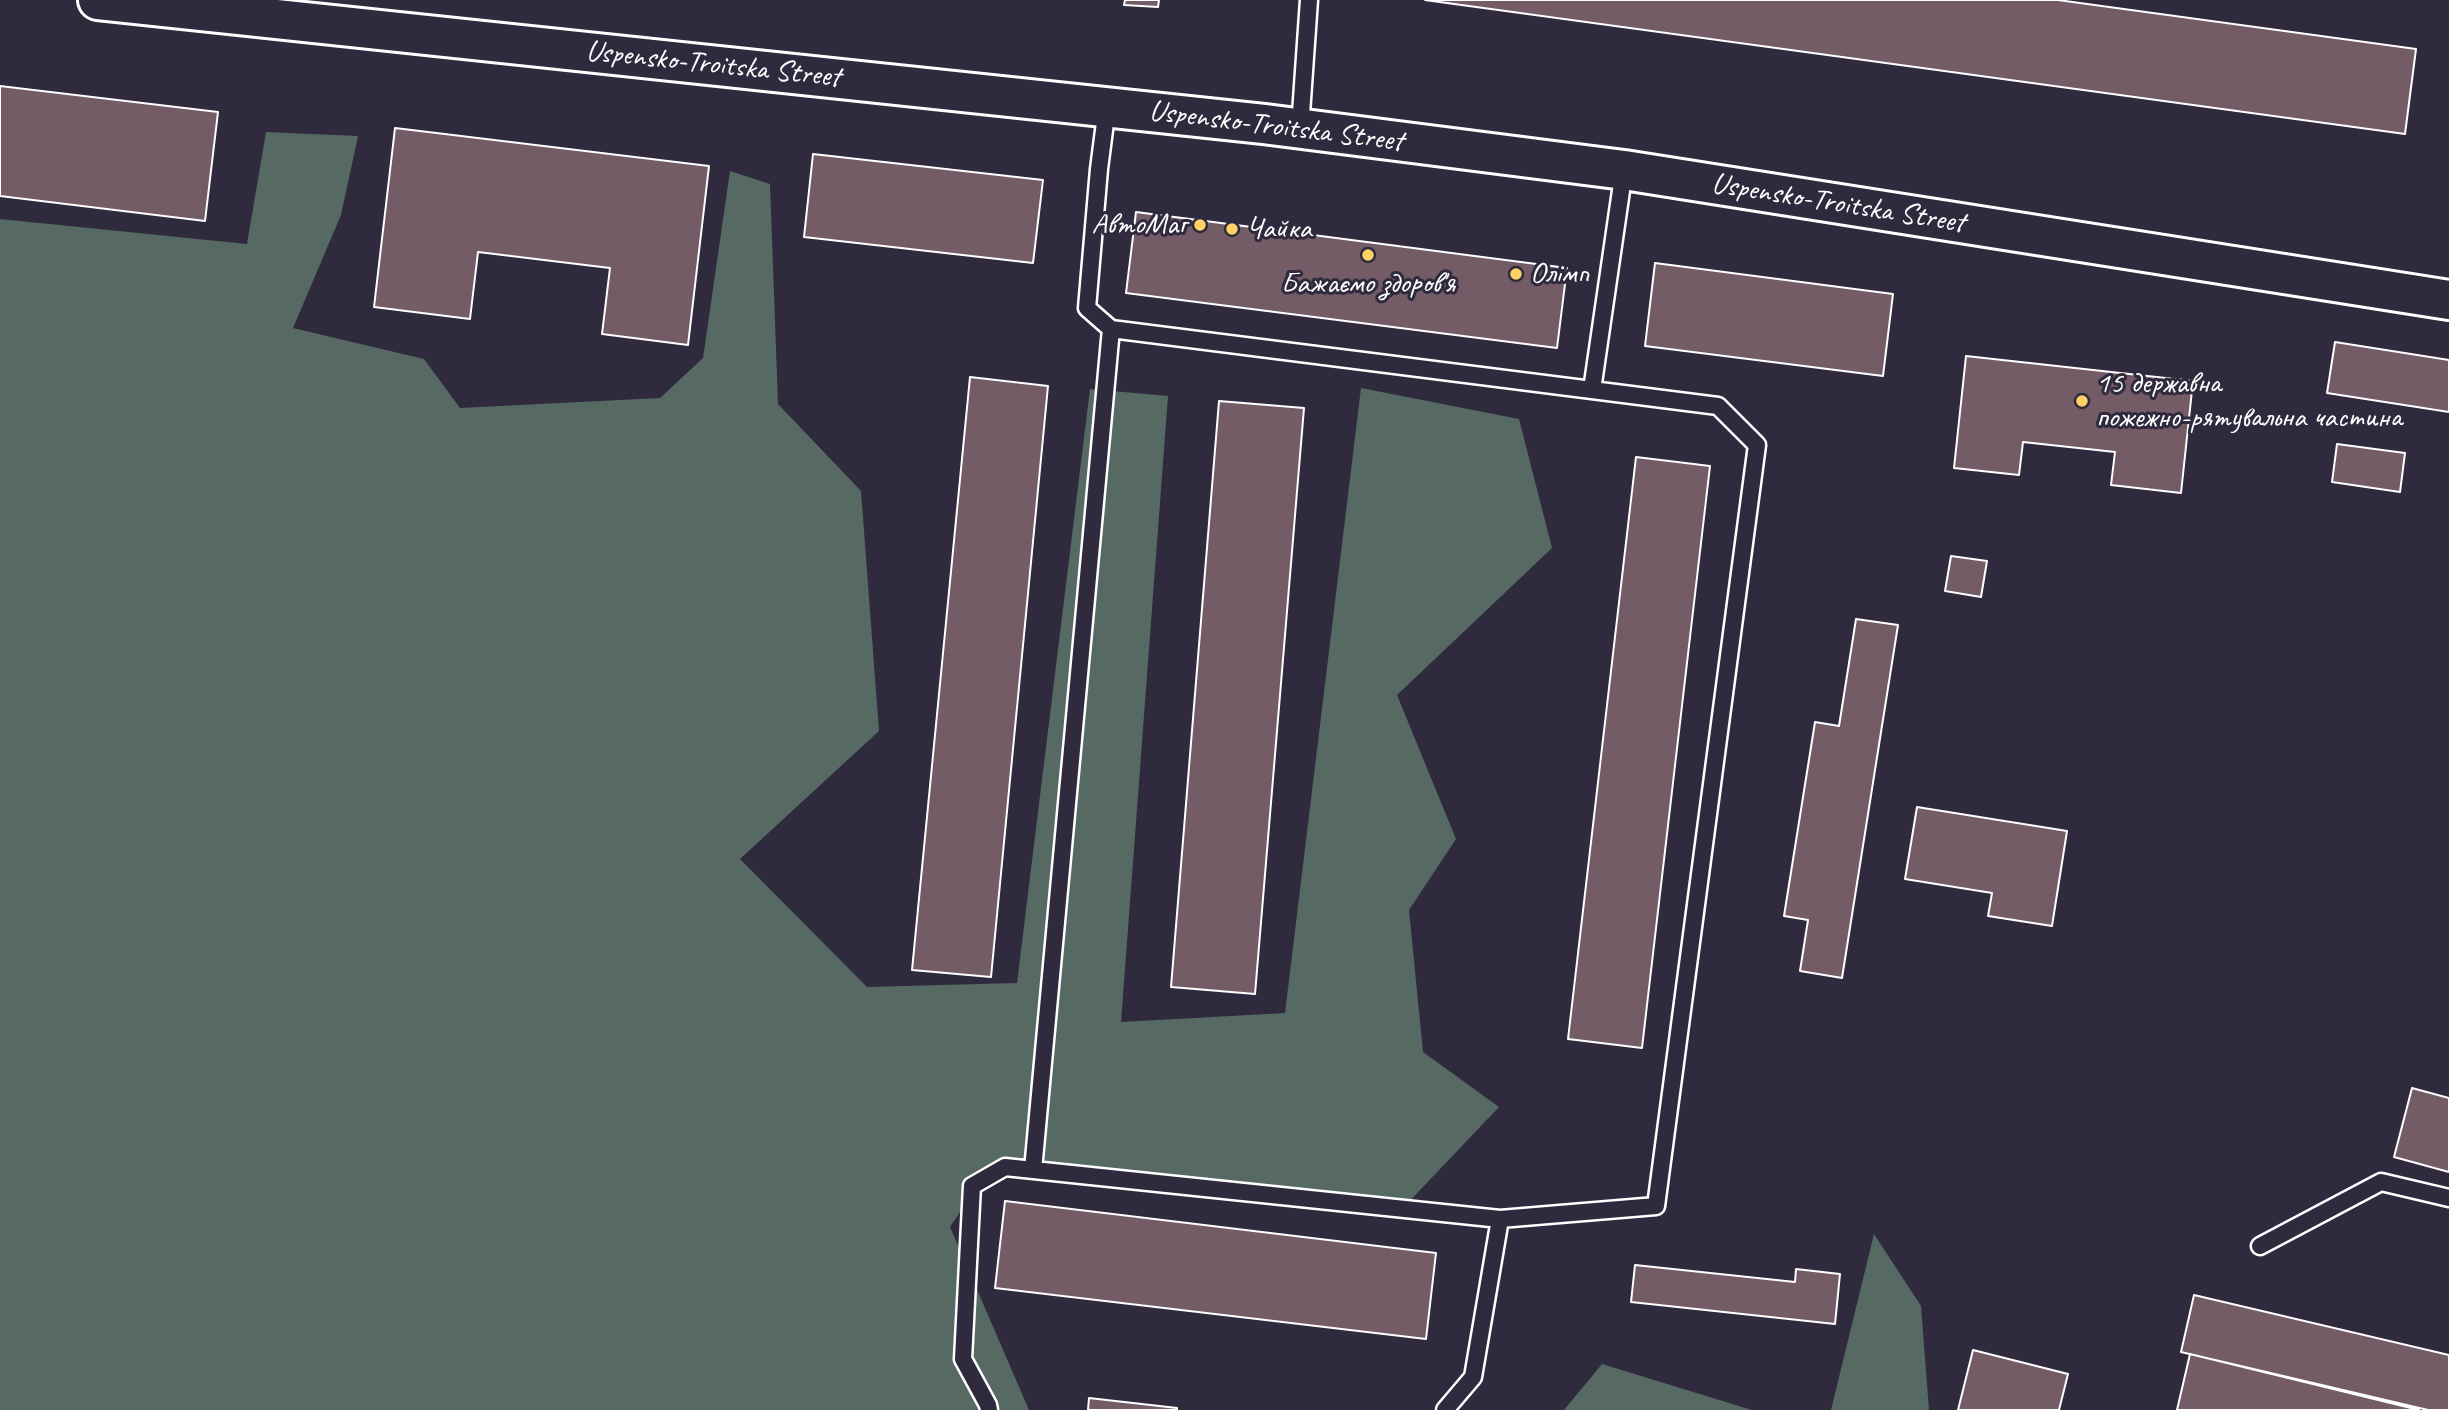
<!DOCTYPE html>
<meta charset="utf-8">
<style>
body{margin:0}
canvas{display:block;background:#2f2a3d}
</style>
<canvas width="2449" height="1410"></canvas>
<script>
const ctx = document.querySelector('canvas').getContext('2d');
ctx.lineJoin = 'round';
function fillPath(path, color) {
  ctx.fillStyle = color;
  ctx.fill(path, 'evenodd');
}
function stroke(path, color, width, dash) {
  ctx.strokeStyle = color;
  ctx.lineWidth = width;
  ctx.lineCap = dash ? 'butt' : 'round';
  ctx.setLineDash(dash || []);
  ctx.stroke(path);
}
function drawText(font, color, halo, rows, align = 'center') {
  ctx.font = font + ' Caveat,sans-serif';
  ctx.lineWidth = 6;
  ctx.setLineDash([]);
  ctx.textBaseline = 'middle';
  ctx.strokeStyle = halo;
  ctx.fillStyle = color;
  for (const [text, x, y, turn = 0] of rows) {
    ctx.save();
    ctx.translate(x, y);
    ctx.rotate((+turn || 0) * Math.PI / 180);
    ctx.textAlign = isNaN(turn) ? turn : align;
    if (halo) ctx.strokeText(text, 0, 0);
    ctx.fillText(text, 0, 0);
    ctx.restore();
  }
}
const green = new Path2D(`
 M266,132L358,136L341,215L293,328L424,359L460,408L660,398L703,358L730,171L770,184L778,404L861,491L879,731L740,859L867,987L1017,983L1090,389L1168,396L1121,1022L1285,1013L1361,388L1519,419L1552,548L1397,695L1456,839L1409,910L1423,1052L1499,1107L1402,1209L989,1169L950,1227L1029,1410H0V219L247,244Z
 M1874,1234L1921,1306L1929,1410H1831Z
 M1602,1364L1752,1410H1564Z`);
const building = new Path2D(`
 M1125,0H1159L1158,7L1124,5Z
 M1425,0H2058L2416,49L2405,134Z
 M0,86L218,112L205,221L0,196Z
 M395,128L709,166L688,345L602,334L610,268L478,252L470,319L374,307Z
 M813,154L1043,180L1033,263L804,237Z
 M1136,212L1567,268L1557,348L1126,293Z
 M1655,263L1893,294L1883,376L1645,346Z
 M2335,342L2449,360V412L2327,393Z
 M1966,356L2193,381L2181,493L2111,485L2115,452L2023,442L2019,475L1954,468Z
 M970,377L1048,386L991,977L912,970Z
 M1219,401L1304,408L1255,994L1171,987Z
 M2337,444L2405,453L2400,492L2332,482Z
 M1636,457L1710,466L1642,1048L1568,1039Z
 M1951,556L1987,561L1981,597L1945,591Z
 M1856,619L1898,625L1842,978L1800,971L1808,920L1784,916L1815,722L1839,726Z
 M1917,807L2067,831L2052,926L1988,916L1992,893L1905,879Z
 M2412,1088L2449,1098V1172L2394,1157Z
 M1005,1201L1436,1253L1426,1339L995,1288Z
 M1635,1265L1795,1282L1796,1269L1840,1274L1835,1324L1631,1302Z
 M2194,1295L2449,1355V1410H2428L2181,1352Z
 M1973,1350L2068,1374L2059,1410H1958Z
 M2190,1354L2419,1410H2177Z
 M1089,1398L1177,1408V1410H1088Z`);
const lane = new Path2D(`
 M1300,128L1309,0
 M1592,390L1624,170
 M1033,1170L1111,329
 M2260,1246L2381,1182L2449,1198
 M989,1410L988,1405L963,1359L972,1186L1005,1167L1500,1219L1656,1206L1757,445L1718,406L1111,329L1087,308L1099,169L1107,107
 M1445,1410L1473,1377L1500,1219`);
const secondary = new Path2D(`
 M98,0L1264,124L1624,170L2449,300`);
const markers = [
 [1200,225,7,"#ffd166"],
 [1232,229,7,"#ffd166"],
 [1368,255,7,"#ffd166"],
 [1516,274,7,"#ffd166"],
 [2082,401,7,"#ffd166"]
];
const streetNames = [
 ["Uspensko-Troitska Street",713,65,6],
 ["Uspensko-Troitska Street",1276,127,7],
 ["Uspensko-Troitska Street",1838,204,9]
];
const poiNames = [
 ["АвтоМаг",1186,225,"right"],
 ["Чайка",1246,229],
 ["Олімп",1530,274],
 ["Бажаємо здоров'я",1368,284,"center"],
 ["15 державна",2096,384],
 ["пожежно-рятувальна частина",2096,418]
];
fillPath(green, '#566962');
fillPath(building, '#745c66');
stroke(building, '#fff', 2);
stroke(lane, '#fff', 21);
stroke(secondary, '#fff', 44);
stroke(lane, '#2f2a3d', 16);
stroke(secondary, '#2f2a3d', 38);
for (const [x, y, r, color] of markers) {
  const dot = new Path2D();
  dot.arc(x, y, r, 0, 2 * Math.PI);
  ctx.fillStyle = color;
  ctx.fill(dot);
  stroke(dot, '#2f2a3d', 2.5);
}
drawText('30px', '#fff', '#2f2a3d', streetNames);
drawText('30px', '#fff', '#2f2a3d', poiNames, 'left');
</script>
